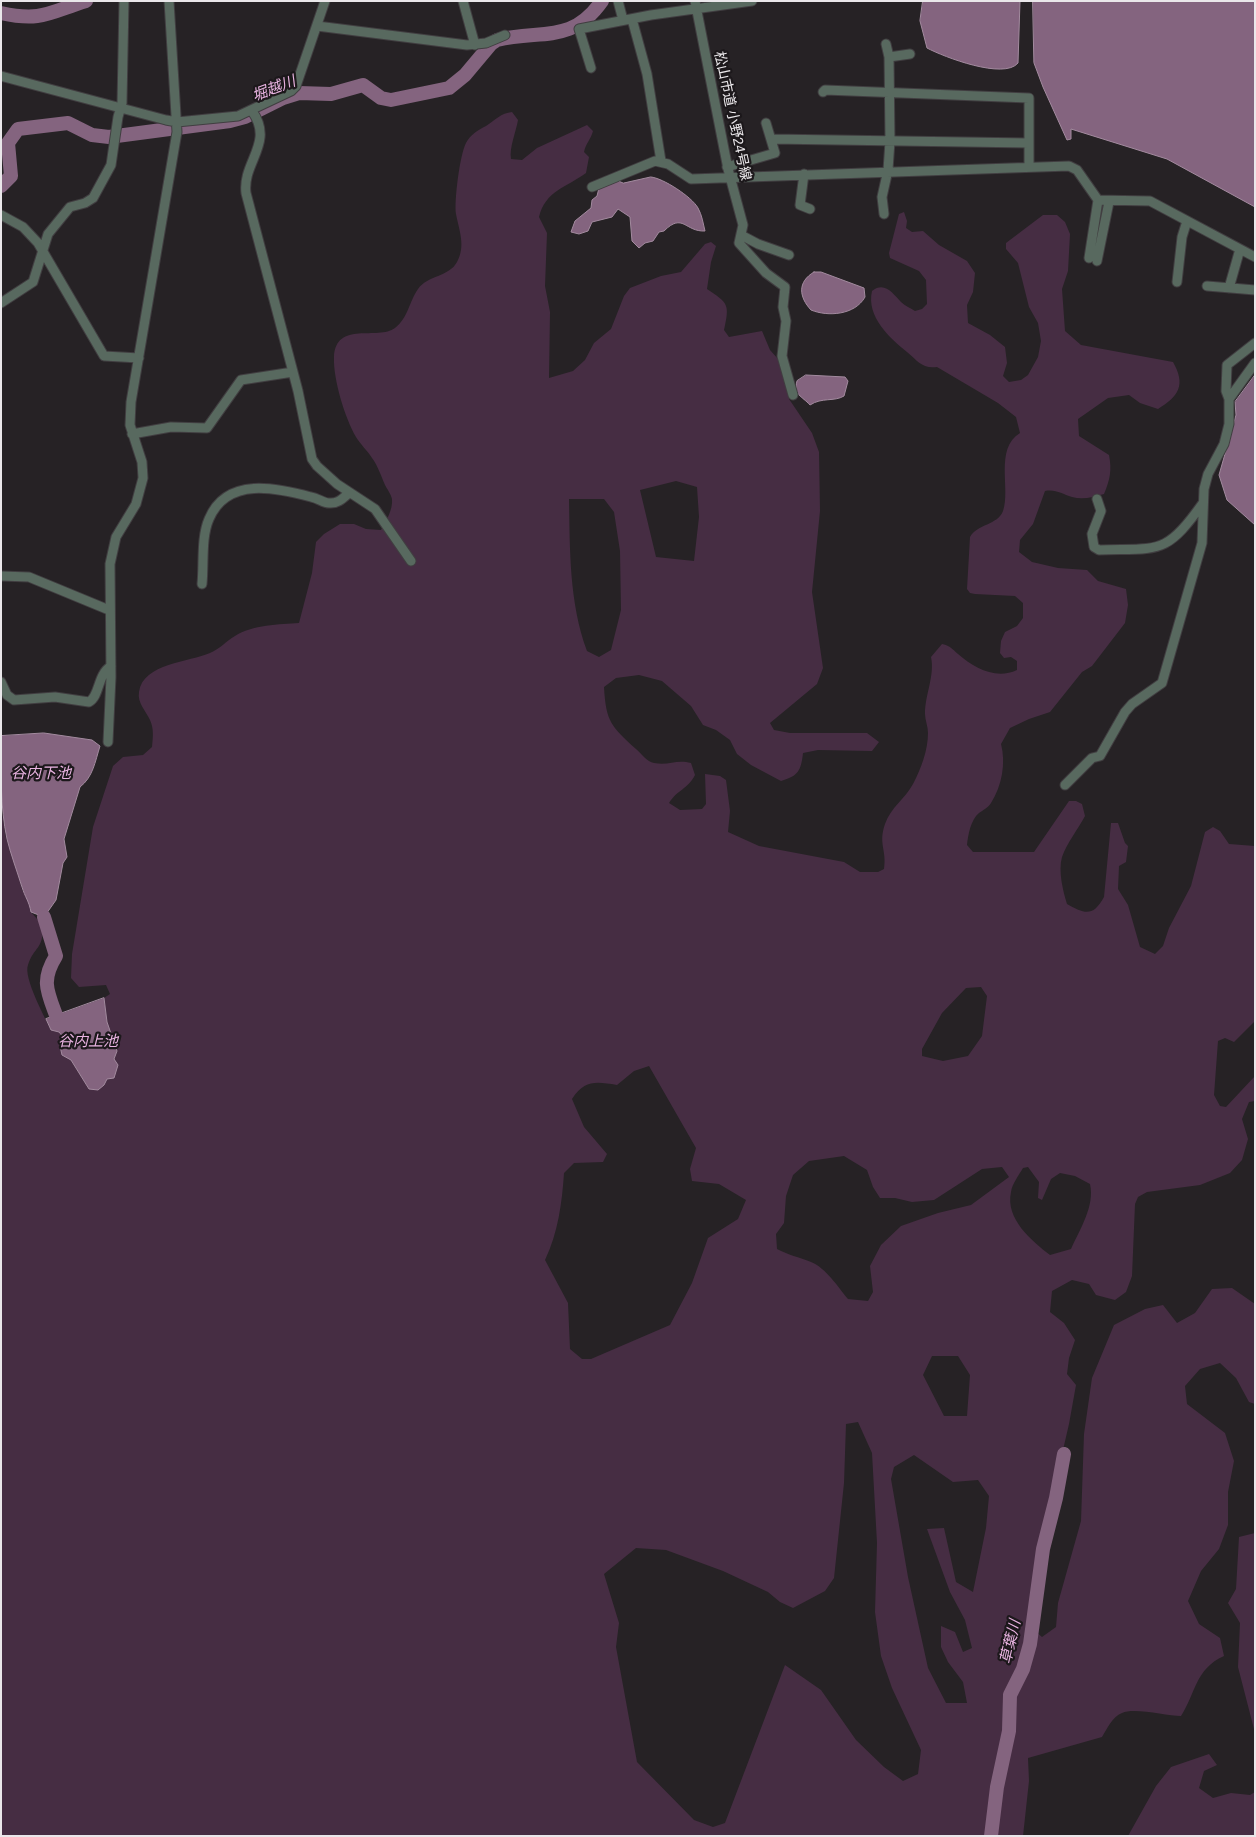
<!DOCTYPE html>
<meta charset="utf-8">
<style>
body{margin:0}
#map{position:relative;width:1256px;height:1837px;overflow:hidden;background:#262225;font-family:Helvetica,sans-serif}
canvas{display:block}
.frame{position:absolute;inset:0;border:2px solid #eae7ea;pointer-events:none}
</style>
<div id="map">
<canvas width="1256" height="1837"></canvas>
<div class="frame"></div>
</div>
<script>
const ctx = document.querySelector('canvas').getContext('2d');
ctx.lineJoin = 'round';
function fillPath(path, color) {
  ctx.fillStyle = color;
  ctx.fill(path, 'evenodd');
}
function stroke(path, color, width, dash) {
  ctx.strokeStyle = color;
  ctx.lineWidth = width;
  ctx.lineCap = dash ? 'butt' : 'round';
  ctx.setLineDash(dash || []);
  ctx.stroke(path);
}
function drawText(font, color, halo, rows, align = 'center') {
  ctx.font = font + ' Helvetica,"Noto Sans JP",sans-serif';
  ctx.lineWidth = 4.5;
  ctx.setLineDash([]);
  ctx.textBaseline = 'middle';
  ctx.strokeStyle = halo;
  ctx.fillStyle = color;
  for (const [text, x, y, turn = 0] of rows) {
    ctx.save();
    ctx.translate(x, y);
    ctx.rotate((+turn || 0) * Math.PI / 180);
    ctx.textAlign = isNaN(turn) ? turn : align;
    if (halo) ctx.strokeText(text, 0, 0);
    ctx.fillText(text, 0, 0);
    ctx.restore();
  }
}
const green = new Path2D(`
 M512,112L518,120C516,132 509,148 511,159L522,160L537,148L587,125L593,131C591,139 586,143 584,152L589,157L586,173C567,187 545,191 539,217L547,233L545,286L550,312L549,378L573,371L585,360L594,343L611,329L624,296L630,288L661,276L681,272L705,244L711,242L716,246L711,262L707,289C728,303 730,304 724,330L729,337L762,331L770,350L778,359L788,381L789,399L812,433L819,452L820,511L812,592L823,668L817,684L770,723L774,730L790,733H867L879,742L872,751L818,750L803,753C801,771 798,776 781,781L751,765L737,754L730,740L716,730L703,725L691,706L662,681L639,675L616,678L604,687C606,722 611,726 636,749C641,753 647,762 654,763C669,766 676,759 691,763L695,775C687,790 678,789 669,803L680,810L702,809L706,804L705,774L720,776L726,780L730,811L728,832L759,846L844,862L860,872H878L884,869C887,850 878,844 885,824C891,807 905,799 913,784C921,769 928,750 928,733C928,726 925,720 925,714C925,694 935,676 931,657L942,644C951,646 952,649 958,654C974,668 996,680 1017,670V661L1011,657L1004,658L1000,653L1001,641L1005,632L1017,626L1023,618V603L1015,596L975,594L970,593L967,589L970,537C977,524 998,525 1003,511C1011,489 994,449 1020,433L1016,417L998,403L937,367C922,369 918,361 907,352C890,338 866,317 872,291C885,281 893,294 901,302C905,306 911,308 915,311L922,309L927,304L926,280L919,271L890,258L889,253L899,214L904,212L907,221L906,228L912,232L923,231L939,245L967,261L975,273L973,292L967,305L968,323L990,335L1005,347L1007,363L1003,376L1009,382L1021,380L1028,375L1038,357L1041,341L1038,323L1029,307L1018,263L1006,249V243L1043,215H1057L1065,222L1070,234L1068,271L1062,289L1065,331L1081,345L1173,362C1186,385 1179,396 1158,409L1140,403L1129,395L1108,398L1078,419L1079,436L1109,455C1112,470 1110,480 1104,494C1093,497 1083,500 1072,497C1062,494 1056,489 1045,491L1033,524L1020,540L1019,552L1032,562L1058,568L1087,570L1098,581L1126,589L1128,605L1125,623L1092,666L1082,672L1050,712L1029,719L1010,728L1001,744C1006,763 1002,786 991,803C988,808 983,810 979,813C971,819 968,835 967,845L973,852H1034L1069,801H1076L1082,804L1085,816C1078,829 1067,843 1062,857C1058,871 1063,891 1067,904C1085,914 1093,917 1104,897L1111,823H1118L1125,843L1128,846L1126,862L1119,866L1118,889L1128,905L1140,947L1155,954L1163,946L1169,928L1191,886L1205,832L1213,827L1220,831L1229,844L1255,846V1021L1234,1042L1225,1038L1218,1041L1214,1095L1220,1106L1226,1107L1255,1076V1101L1249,1102L1242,1119L1248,1139L1242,1160L1230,1173L1200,1185L1147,1192L1138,1197L1135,1204L1132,1276L1126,1292L1115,1300L1096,1295L1089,1284L1072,1280L1052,1291L1050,1312L1064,1323L1075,1340L1069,1358L1067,1374L1076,1385L1069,1424L1044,1532L1028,1625L1042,1637L1056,1627L1058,1603L1081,1521L1084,1434L1092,1378L1114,1325L1145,1309L1163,1305L1177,1323L1195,1313L1212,1289L1232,1288L1255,1304V1404L1249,1402L1236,1378L1220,1363L1200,1369L1185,1386L1187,1404L1225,1433L1234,1461L1228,1492V1525L1219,1549L1201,1571L1188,1601L1199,1624L1220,1638L1224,1656C1195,1669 1196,1693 1181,1716C1167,1716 1134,1707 1122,1713C1112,1717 1107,1729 1102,1737L1028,1758L1029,1781L1023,1836H1V807L6,838L19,872L22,890L29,899L31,912L43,926C43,951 34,946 28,965C23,977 45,1018 51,1030L59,1032L64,1038L71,1060L89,1089L114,1059L117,1051L107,1022L104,998L110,994L106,985L79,987L71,978L72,954L93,827L113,766L123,757L143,755L152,747C153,737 154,729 150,720C146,711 137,703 139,692C143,663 190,662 210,653C220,649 226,641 235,636C252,625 280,624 299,623L312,573L316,542L324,534L340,524H354L366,529L381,530C386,521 393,510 392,499C391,494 387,489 385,485C381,476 378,466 372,458C367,450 360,444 356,437C345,418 333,379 334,357C336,320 378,341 395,328C408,318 409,302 418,289C428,275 449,277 457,262C466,246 459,230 456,214C454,201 460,154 466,143C470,135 478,130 486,126C495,120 501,113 512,112ZM676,481L697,487L699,517L694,561L656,557L640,490ZM569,499H604L614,512L620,551L621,610L611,650L599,657L587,651C569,602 570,550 569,499ZM981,987L987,996L982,1036L968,1056L943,1061L922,1056V1049L942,1013L966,988ZM649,1066L696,1148L690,1169L692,1181L719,1184L746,1200L738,1219L708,1238L692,1283L670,1325L591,1359H582L570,1349L568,1303L545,1260C558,1233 562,1203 564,1173L574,1163L603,1162L607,1154L584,1127L572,1099C585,1079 597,1082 617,1085L634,1071ZM844,1156L867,1170L873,1187L880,1198H895L912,1202L934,1200L982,1169L1002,1167L1009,1177L971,1205L938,1213L901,1226L881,1245L870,1266L873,1292L868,1301L848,1299C838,1287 826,1268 811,1262C799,1257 788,1255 777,1249L776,1234L784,1223L786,1196L793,1175L809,1161ZM1028,1167L1039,1182L1038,1198L1042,1200L1051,1179L1060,1173L1075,1176L1090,1184C1095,1206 1080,1229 1071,1249L1050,1255C1032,1241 1005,1219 1011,1192C1012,1184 1019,1175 1023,1168ZM932,1356H958L970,1375L967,1416H944L923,1375ZM858,1422L872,1453L877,1543L875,1612L881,1656L892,1688L921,1750L918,1774L903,1781L884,1767L856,1740L821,1690L785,1665L725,1823L713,1827L694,1820L637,1762L616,1647L619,1623L604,1574L636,1548L666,1550L723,1571L768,1592L780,1602L793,1608L825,1591L834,1578L844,1483L846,1424ZM914,1455L953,1482L978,1480L989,1496L986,1528L973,1592L956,1582L944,1528L927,1529L950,1592L965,1620L972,1648L963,1652L955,1632L941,1626V1647L948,1662L963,1682L967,1703H946L928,1668L908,1577L891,1479L894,1467Z
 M1255,1533V1733L1238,1667L1240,1623L1228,1603L1236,1589L1239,1537Z
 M1209,1754L1217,1765L1204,1771L1199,1788L1213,1798L1231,1793L1250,1795L1255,1792V1836H1128L1156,1786L1171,1767Z`);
const water = new Path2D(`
 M923,1H1020L1018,63C1004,80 944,57 927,48L920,21Z
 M1033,1H1255V207L1167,159L1071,129V139L1067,140L1043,87L1034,63Z
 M651,177C663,178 692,197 698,208C702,215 703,223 705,231C685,232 683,212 664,231L659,232L653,241L645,243L639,248L632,241L630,217L618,209L612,217L592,222L588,231L579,234L571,232L575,221L591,208L592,200L597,196L599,188L616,180L623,183Z
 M814,272H821L864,288L865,297C855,315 828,317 811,310C799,297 797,282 814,272Z
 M806,375L845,377L848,381L844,396C834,402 822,397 810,405C802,396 793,395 797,381Z
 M1255,375V525L1227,500L1219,475L1236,415L1235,402Z
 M44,733L92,740L100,746C95,762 93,777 80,787L64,839L67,857L63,863L56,900L44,917L31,912C29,901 25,897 22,887C17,871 11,855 7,839C0,807 1,770 1,736Z
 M104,998L107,1022L117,1051L114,1059L118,1065L114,1078L107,1079L104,1085L98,1090L89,1089L71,1060L62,1055L60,1046L64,1038L59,1032L51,1030L46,1019Z`);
const river = new Path2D(`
 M1,13C42,22 50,12 86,1
 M1,186L11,176L8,143L18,129L68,123L92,135L109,137L230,121L245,117L283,98L299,93L331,94L363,85L381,98L391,100L449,88L465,75L491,44L497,40C541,29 571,45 602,1
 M44,917L56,956C41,980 47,991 56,1015
 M991,1836L997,1787L1009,1731L1010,1695L1023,1669L1030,1644L1043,1549L1056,1498L1064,1454`);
const minor = new Path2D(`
 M463,1L475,45
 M618,1L623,20
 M695,1L728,169L743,225L739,243L766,273L785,287L783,307L786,321L782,356L793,395
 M632,19L647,74L661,161
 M317,26L467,45L486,43L505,35
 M886,44L889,57
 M591,68L579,29L651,15L752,1
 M1,76L166,120L177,122L238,116L291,91L296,86L325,1
 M823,92L825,90L1029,98V166
 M252,111C275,143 242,162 246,193L298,391L312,459L317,466L337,484L375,509L411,561
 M772,139L1029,143
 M727,167L775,153L766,123
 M804,174L800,205L810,209
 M592,187L655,161L668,164L691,179L1069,166L1077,170L1098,200L1150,201L1255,257
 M884,214L882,197L888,170L890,141L889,57L910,54
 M1,215L23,227L38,243L104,356L139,358
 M741,235L758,244L789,255
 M1089,258L1098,200
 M1097,261L1109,202
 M1177,282L1182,237L1187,221
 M1207,286L1255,290
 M1229,288L1240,249
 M1,303L33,282L48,234L70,207L85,203L93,198L111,165L118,117L122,103L124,1
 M1229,399L1255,363
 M132,434L171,427L207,428L241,380L293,372
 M1097,499L1101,511L1092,534L1094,547L1099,550C1160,548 1165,556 1203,503
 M1,576L29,577L109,610
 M202,584C204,564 201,537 209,519C227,476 277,488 311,497C318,498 323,503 329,503C338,504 343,498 349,493
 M1,682L7,695L14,700L55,697L89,702C100,696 97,675 111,666
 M108,742L111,677L110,564L116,537L136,504L143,478L142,462L130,425L131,402L177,132L169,1
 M1065,785L1092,758L1100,756L1125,712L1132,704L1162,683L1202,543L1204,489L1208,474L1224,444L1229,424V399L1226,391L1227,365L1255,343`);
const streetNames = [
 ["松山市道 小野24号線",732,116,78]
];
const waterNames = [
 ["堀越川",274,89,-21],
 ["谷内下池",41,774],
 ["谷内上池",88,1042],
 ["草葉川",1011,1642,-77]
];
fillPath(green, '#462d43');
fillPath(water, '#84647f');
stroke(water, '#a38b9f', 1);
stroke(river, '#84647f', 14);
stroke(minor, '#413e41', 11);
stroke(minor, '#58695f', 9);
drawText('14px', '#eae7ea', '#1c181b', streetNames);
drawText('italic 15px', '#e9b3e1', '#1c181b', waterNames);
</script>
